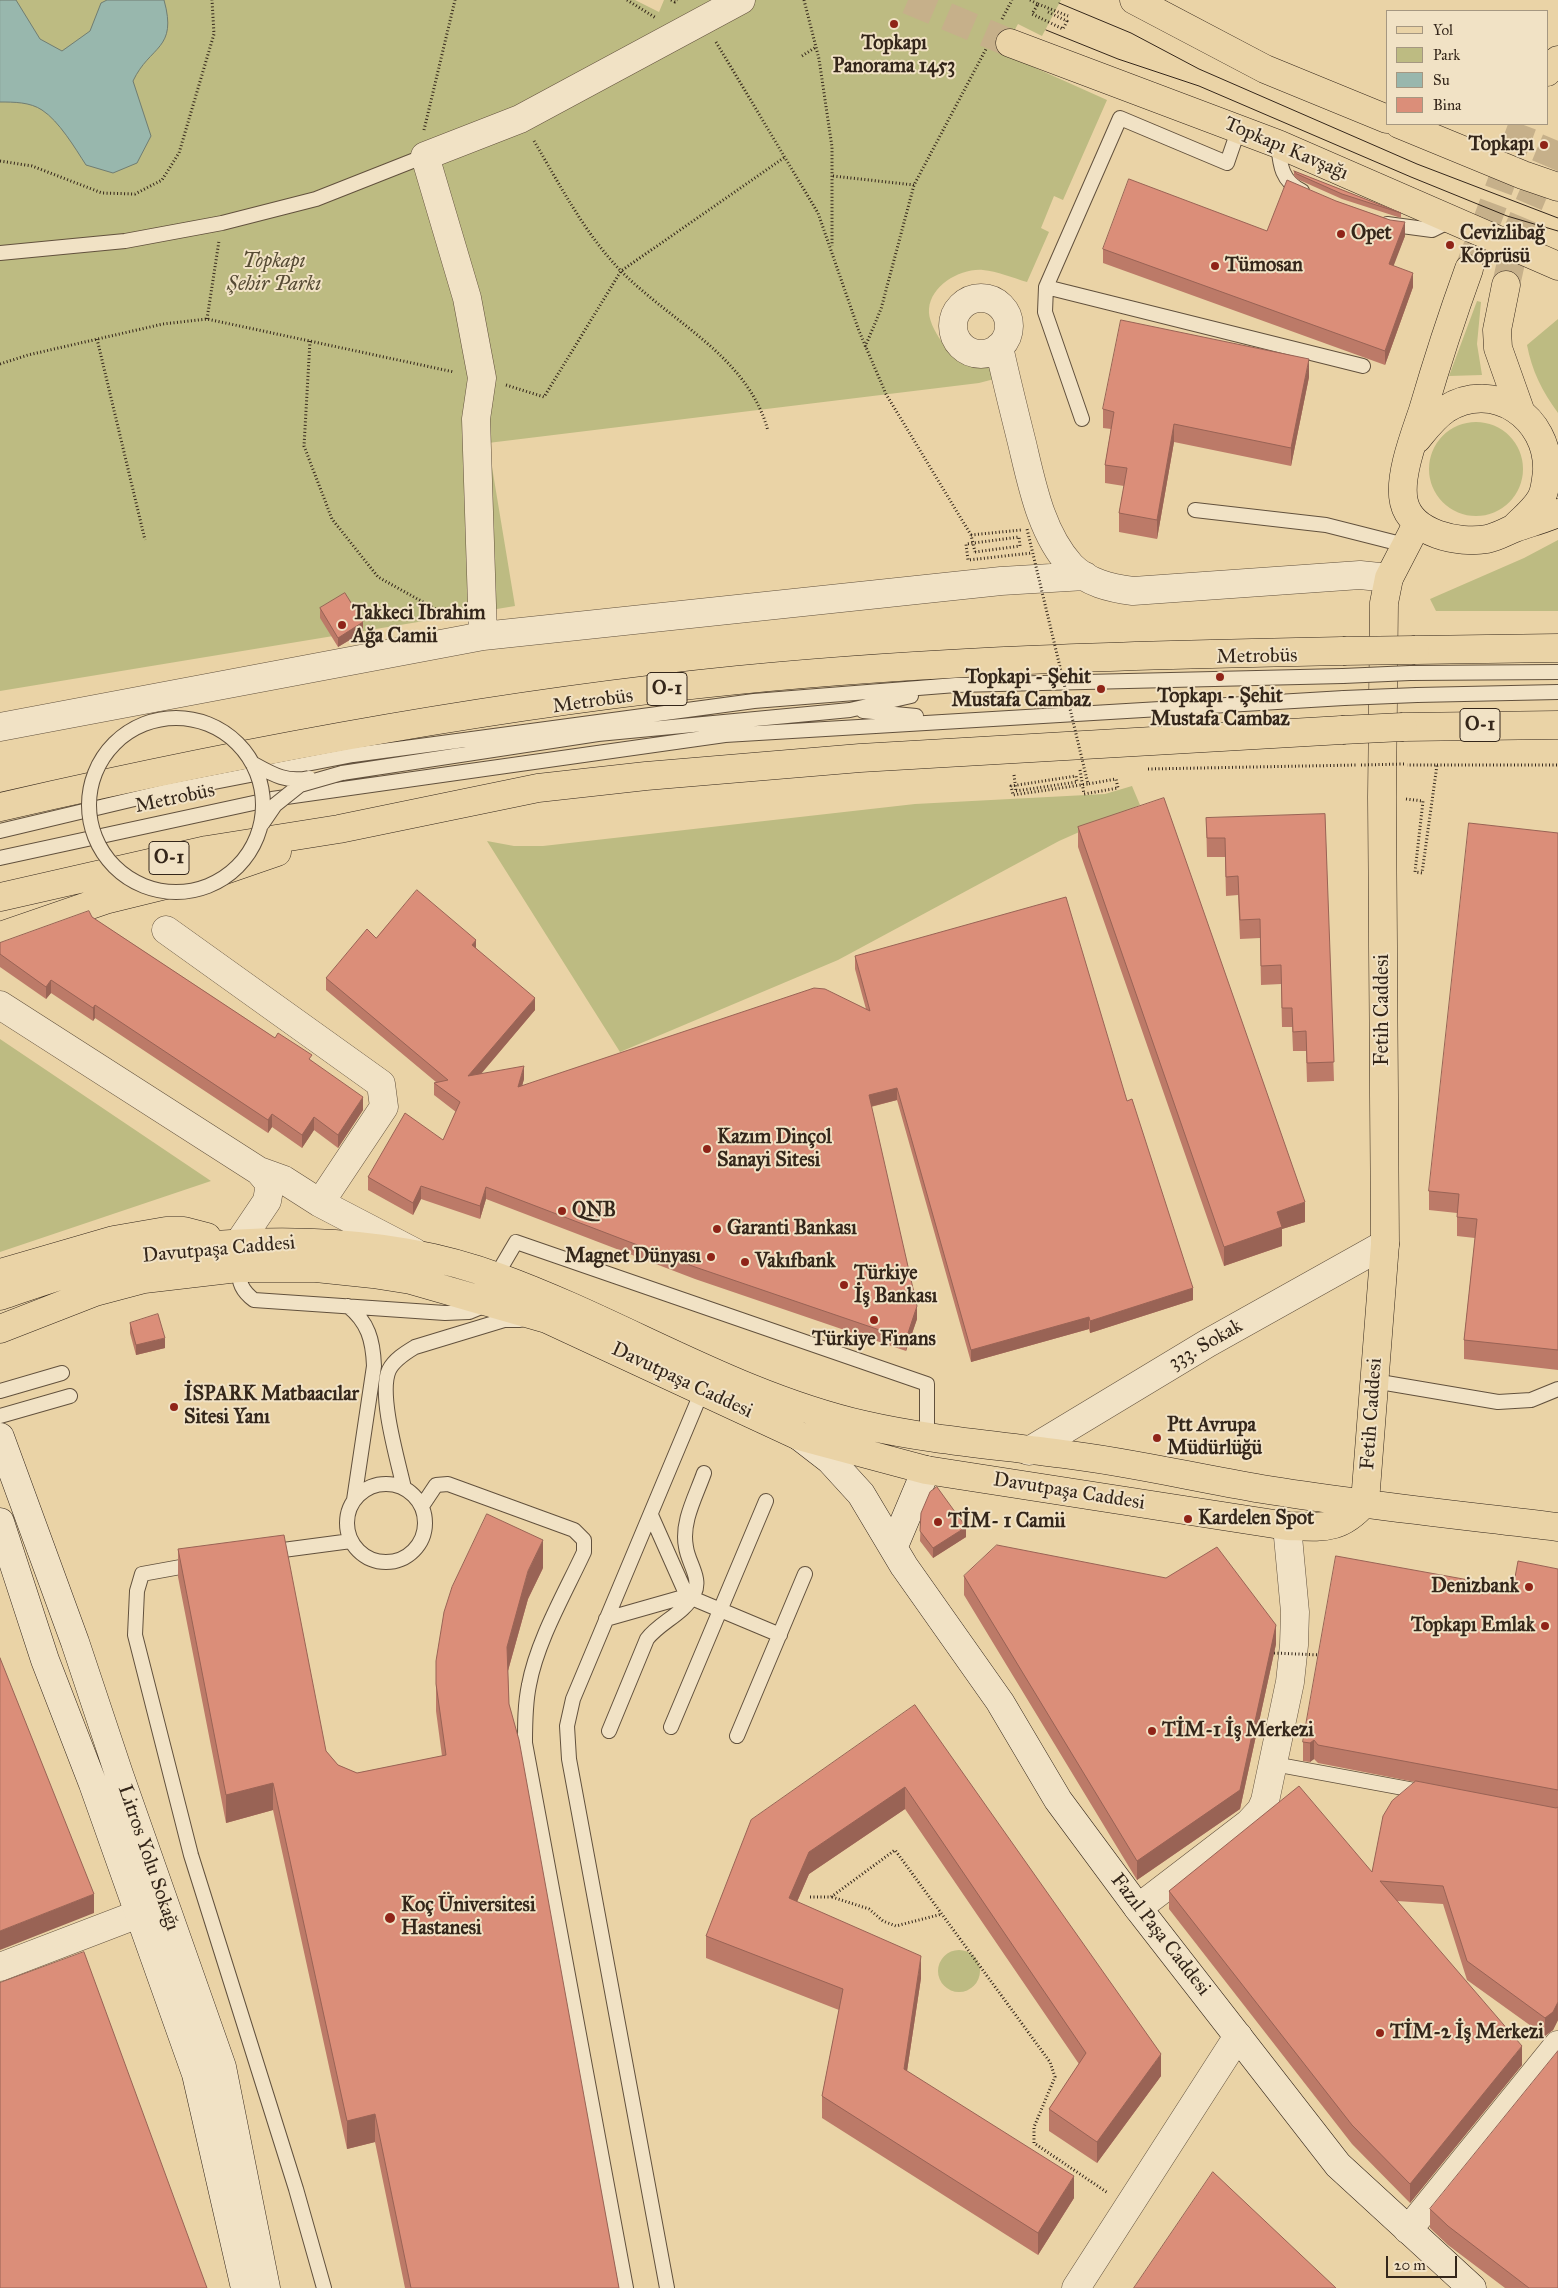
<!DOCTYPE html>
<meta charset="utf-8">
<style>
body{margin:0}
#map{position:relative;width:1558px;height:2288px;overflow:hidden;background:#ead3a6;font-family:"IM FELL Great Primer",serif}
canvas{display:block}
.legend{position:absolute;left:1386px;top:10px;width:162px;height:115px;box-sizing:border-box;background:#f1e2c5;border:1px solid #a59781;margin:0;padding:6px 9px;list-style:none;font-size:15px;color:#34261a}
.legend li{display:flex;align-items:center;gap:10px;height:25px}
.legend b{width:25px;border:1px solid #a59781}
.scale{position:absolute;left:1386px;top:2256px;width:71px;height:22px;box-sizing:border-box;border:2px solid #34261a;border-top:0;padding-left:6px;font-size:15px;line-height:18px;white-space:nowrap;color:#34261a;-webkit-text-stroke:4px #f1e2c5;paint-order:stroke}
</style>
<div id="map">
<canvas width="1558" height="2288"></canvas>
<ul class="legend">
<li><b style="height:6px;background:#ead3a6"></b>Yol</li>
<li><b style="height:14px;background:#bdbb82"></b>Park</li>
<li><b style="height:14px;background:#98b7ad"></b>Su</li>
<li><b style="height:14px;background:#db8e79"></b>Bina</li>
</ul>
<div class="scale">20 m</div>
</div>
<script>
const ctx = document.querySelector('canvas').getContext('2d');
ctx.lineJoin = 'round';
function fillPath(path, color) {
  ctx.fillStyle = color;
  ctx.fill(path, 'evenodd');
}
function stroke(path, color, width, dash) {
  ctx.strokeStyle = color;
  ctx.lineWidth = width;
  ctx.lineCap = dash ? 'butt' : 'round';
  ctx.setLineDash(dash || []);
  ctx.stroke(path);
}
function drawText(font, color, halo, rows, align = 'center') {
  ctx.font = font + ' "IM FELL Great Primer",serif';
  ctx.lineWidth = 4;
  ctx.setLineDash([]);
  ctx.textBaseline = 'middle';
  ctx.strokeStyle = halo;
  ctx.fillStyle = color;
  for (const [text, x, y, turn = 0] of rows) {
    ctx.save();
    ctx.translate(x, y);
    ctx.rotate((+turn || 0) * Math.PI / 180);
    ctx.textAlign = isNaN(turn) ? turn : align;
    if (halo) ctx.strokeText(text, 0, 0);
    ctx.fillText(text, 0, 0);
    ctx.restore();
  }
}
const green = new Path2D(`
 M0,0H635L659,12L664,0H1061L1042,36L1018,24L1002,53L1107,100L1063,200L1054,196L1041,228L1049,232L1027,282C1013,278 997,271 983,270C961,268 931,285 929,309C927,327 953,362 970,364C978,365 986,364 993,364L998,378L979,383L488,443L515,606L0,691Z
 M1477,301L1481,302L1477,344L1482,375L1449,376Z
 M1558,319V413C1542,391 1532,371 1527,345Z
 M1429 469a47 47 0 1 1 94 0a47 47 0 1 1-94 0Z
 M1558,540V611H1436L1430,599L1524,558Z
 M1132,786L1140,805L1059,841L838,960L620,1052L487,841L514,846H543L915,804L1105,794Z
 M0,1039L211,1181L0,1252Z
 M938 1971a21 21 0 1 1 42 0a21 21 0 1 1-42 0Z`);
const water = new Path2D(`
 M0,0H16L40,39L62,51L90,31L101,3L107,0H164C178,50 150,45 133,81L151,136L137,163L113,173L86,165C75,148 59,121 42,110C30,102 14,102 0,102Z`);
const primaryTunnel = new Path2D(`
 M908,0L1010,43
 M1469,269L1523,124
 M1506,285L1518,230L1558,135`);
const path = new Path2D(`
 M627,0L656,18
 M671,0L675,2L677,0
 M804,0L819,59L832,147V246
 M1030,0L1038,4L1032,14L1063,29L1067,21L1048,12
 M1038,4L1068,16
 M1002,19L1012,0
 M716,42L818,213L859,331L886,394L971,535L975,552
 M802,56L816,47
 M424,130L455,0
 M534,141C560,185 585,234 621,271C672,323 748,356 768,431
 M0,161L32,166L102,193L135,194L162,180L179,153L214,34L212,0
 M833,176L914,185
 M207,319L219,241
 M97,339L145,540
 M310,341L304,446L332,519L378,577L448,616
 M865,347L881,309L914,185L986,49
 M0,364L28,355L163,324L207,319L454,372
 M506,385L544,397L621,271L785,157
 M971,535L1021,530
 M1437,765H1558
 M1148,769L1357,765
 M1080,770L1084,794L1118,788L1116,779L1088,784
 M1014,775L1016,791
 M1406,799L1423,801L1415,872L1422,873L1437,765H1407
 M810,1897H831L895,1850L1050,2062L1055,2077L1034,2127V2143L1108,2193
 M832,1897L869,1909L883,1921L896,1926L942,1914`);
const lane = new Path2D(`
 M1278,144C1280,164 1281,181 1302,191
 M1387,224L1432,230L1452,220
 M0,253L125,241L222,223L316,199L425,156
 M1046,287L1363,366
 M1082,419L1045,312L1046,287L1120,118L1227,163L1239,128
 M1195,510L1326,525L1405,545
 M1410,673L1558,672
 M1417,695L1558,692
 M863,711L916,716
 M342,773L598,734L850,710L911,696
 M0,831L168,791L353,755L754,701L956,685L1343,676
 M0,858L272,799L725,735L1344,698
 M238,1268C239,1283 242,1291 254,1300L445,1313L469,1312L486,1305
 M496,1276L516,1242L927,1384V1437
 M348,1306C368,1322 373,1340 374,1366L354,1500
 M1374,1381L1498,1402L1531,1400L1558,1389
 M0,1391L62,1373
 M0,1416L70,1396
 M347 1523a39 39 0 1 1 78 0a39 39 0 1 1-78 0Z
 M404,1488C398,1461 378,1394 389,1370C394,1360 405,1353 415,1347L504,1320H520
 M422,1506L436,1485L448,1484L574,1530L584,1540V1552C565,1593 537,1641 529,1685C525,1704 525,1723 525,1743L626,2288
 M651,1515L687,1596
 M268,1552L351,1541
 M197,1564L142,1574L137,1591L135,1635L191,1855L296,2189L324,2288
 M606,1619L687,1596L780,1635
 M671,1727L766,1501
 M609,1731L647,1639C660,1622 684,1614 694,1594C702,1578 688,1563 686,1547C681,1522 696,1496 704,1473
 M737,1736L805,1574
 M1274,1764L1425,1792
 M667,2288L569,1759L567,1726L573,1699L702,1391`);
const street = new Path2D(`
 M953 326a28 28 0 1 1 56 0a28 28 0 1 1-56 0Z
 M999,347C1006,379 1014,411 1022,443C1032,485 1041,533 1071,566C1088,583 1110,588 1133,591L1360,575L1389,578
 M483,636L476,419L482,378L467,298L425,156L520,119L741,0
 M0,727L483,636L1001,581L1085,576
 M166,930L381,1084L384,1107L320,1203
 M0,1005L259,1171L284,1180L320,1203L414,1252
 M238,1244L267,1201L270,1184L259,1171
 M1029,1451L1208,1343L1385,1244
 M1138,1908L1249,1823L1261,1810L1265,1801L1290,1682L1294,1645L1295,1612L1287,1526
 M0,1967L162,1905
 M1408,2230L1558,2045
 M1076,2288L1238,2036`);
const secondary = new Path2D(`
 M799,1436L830,1460L861,1494L904,1566L1000,1702L1058,1800L1138,1908L1338,2165L1472,2288
 M0,1437L75,1642L119,1774L222,2067L266,2288
 M0,1522L45,1660L93,1784L196,2074L245,2288
 M894,1546L926,1470`);
const primary = new Path2D(`
 M1134,0L1265,69L1387,119
 M1010,43L1278,144L1558,266
 M1547,72L1558,60
 M1399,124L1523,175L1558,187
 M1469,269C1452,316 1437,362 1423,410C1415,434 1398,477 1404,502C1411,534 1459,544 1487,539C1497,537 1505,532 1515,528C1529,523 1544,519 1558,513
 M1506,285L1497,330L1498,348L1520,410
 M1417,439C1426,428 1434,417 1446,409C1494,379 1549,418 1547,471C1546,480 1545,493 1540,500C1534,510 1524,518 1516,526
 M0,1273L114,1240L166,1231H184L207,1237
 M0,1296C38,1283 76,1269 115,1260C235,1234 383,1234 498,1277C622,1322 734,1395 864,1425C929,1440 997,1445 1063,1454C1130,1462 1196,1478 1262,1489C1360,1505 1459,1515 1558,1527
 M0,1329L95,1292L144,1279L238,1268H316L373,1274L411,1280L547,1319L799,1436L926,1470L1287,1526C1322,1527 1340,1531 1365,1502
 M1365,1502L1385,1244L1382,797L1384,603L1389,578L1417,524`);
const highway = new Path2D(`
 M1415,650L1558,648
 M1403,727L1558,725
 M0,807C243,751 489,705 738,680C939,660 1141,655 1343,651
 M0,897L207,850L339,829L538,788L646,776L860,758L1342,730
 M0,936L105,900L219,872L277,852`);
const tram = new Path2D(`
 M1059,3L1131,33L1199,69L1417,164L1558,218
 M1046,30L1118,59L1199,86L1411,177L1507,216L1558,231`);
const pathBridge = new Path2D(`
 M975,552L1020,546L1019,537L966,544L968,560L1032,553
 M1361,765L1404,764
 M1016,791L1077,782L1076,776L1011,786L1013,795L1088,784L1027,529
 M1274,1653L1320,1655`);
const laneBridge = new Path2D(`
 M1343,676L1410,673
 M1344,698L1417,695
 M89 805a87 87 0 1 1 174 0a87 87 0 1 1-174 0Z
 M252,763C272,774 286,783 309,778
 M262,824L275,805L300,785L342,773`);
const highwayBridge = new Path2D(`
 M1343,651L1415,650
 M1342,730L1403,727`);
const wall = new Path2D(`
 M1294,171L1401,213V218L1342,199L1297,179L1294,176Z
 M1336,201L1390,220L1405,236L1393,265L1413,287L1385,365L1103,263V249L1267,231Z
 M1309,377L1291,466L1174,442L1157,539L1119,532V513L1124,486L1105,483V465L1111,429L1103,428V409Z
 M320,608L363,632L338,647L320,618Z
 M1325,814L1334,1081L1307,1082L1306,1051H1293L1292,1027H1282L1281,984L1261,985L1260,938L1240,939L1238,895L1226,896L1225,857H1207L1206,818Z
 M1078,827L1305,1222L1282,1229V1246L1224,1266L1078,847Z
 M1558,833V1370L1464,1359V1340L1475,1238L1457,1236V1213L1429,1210V1191Z
 M92,917L275,1038L312,1061L363,1110L338,1148L314,1130L302,1148L272,1127L268,1133L95,1018L93,1021L51,993L46,999L0,967V943Z
 M476,948L535,1010L481,1074L524,1079L522,1086L866,1009L855,969V956L1127,1101L1193,1300L1090,1333L1089,1329L971,1362L897,1100L871,1107L917,1319L906,1351L695,1279L486,1199L480,1219L421,1199L413,1215L368,1190V1177L443,1140L456,1112L434,1095V1083L436,1082L326,990V978Z
 M130,1323L165,1348L136,1355L130,1333Z
 M921,1513L966,1537L933,1558L920,1541Z
 M178,1549L326,1751L338,1765L357,1773L442,1756L436,1711V1661L543,1568L528,1599L508,1671L509,1704L619,2288H405L375,2142L347,2149L273,1810L226,1823L178,1577Z
 M1558,1569V2020L1553,2030L1545,2036L1467,1980L1443,1904L1397,1901L1522,2065L1410,2203L1352,2144L1169,1909V1891L1372,1872L1415,1782L1318,1763L1314,1759L1310,1762L1303,1761V1742L1513,1588Z
 M964,1576L1276,1644L1240,1809L1137,1880L964,1595Z
 M915,1705L1161,2076L1097,2163L1049,2131V2109L1079,2064L905,1809L809,1874L797,1902L921,1978L907,2071L1074,2198L1038,2255L822,2118V2096L839,2010L706,1958V1936Z
 M1430,2209L1558,2288H1505L1448,2245L1430,2228Z`);
const shadedWall = new Path2D(`
 M1405,222V236L1389,278V264Z
 M1413,273V287L1385,365V351Z
 M1309,359V377L1291,466V448Z
 M1174,424V442L1157,539V520Z
 M363,622V632L338,647V638Z
 M476,940V952L472,945Z
 M51,980V993L46,999V987Z
 M535,998V1010L468,1089V1076Z
 M95,1005V1018L93,1021V1008Z
 M524,1066V1079L518,1100V1087Z
 M897,1088V1100L869,1107V1095Z
 M363,1097V1110L338,1148V1135Z
 M272,1114V1127L268,1133V1120Z
 M314,1117V1130L302,1148V1135Z
 M421,1186V1199L413,1215V1203Z
 M486,1187V1199L480,1219V1206Z
 M1305,1202V1222L1282,1229V1246L1224,1266V1247L1277,1212Z
 M1193,1288V1300L1090,1333V1321Z
 M917,1306V1319L906,1351V1339Z
 M1089,1317V1329L971,1362V1350Z
 M165,1338V1348L136,1355V1345Z
 M966,1527V1537L933,1558V1548Z
 M543,1540V1568L528,1599L507,1674V1647L528,1571Z
 M1276,1625V1644L1240,1809L1137,1880V1861Z
 M1314,1740V1759L1310,1762V1743Z
 M273,1783V1810L226,1823V1795Z
 M905,1787V1809L809,1874L789,1920V1898L809,1852Z
 M94,1894V1913L0,1950V1931Z
 M921,1956V1978L904,2091V2069Z
 M1558,2002V2020L1553,2030L1545,2036V2018Z
 M1522,2046V2065L1410,2203V2184Z
 M1161,2054V2076L1097,2163V2142Z
 M375,2114V2142L347,2149V2121Z
 M1074,2176V2198L1038,2255V2233Z`);
const building = new Path2D(`
 M1294,171L1401,213L1342,194L1297,174Z
 M1129,179L1267,231L1287,180L1336,201L1390,220L1405,222L1389,264L1413,273L1385,351L1103,249Z
 M1121,320L1309,359L1291,448L1174,424L1157,520L1119,513L1127,468L1105,465L1114,412L1103,409Z
 M345,593L363,622L338,638L320,608Z
 M1164,798L1305,1202L1277,1212L1282,1227L1224,1247L1078,827Z
 M1325,814L1334,1062L1307,1063L1306,1031L1293,1032L1292,1008H1282L1281,965L1261,966L1260,919L1240,920L1238,876L1226,877L1225,838H1207L1206,818Z
 M1469,823L1558,833V1350L1464,1340L1477,1219L1457,1217L1459,1194L1429,1191Z
 M417,890L476,940L472,945L535,998L468,1076L524,1066L518,1087L814,988L825,989L870,1011L855,956L1066,897L1127,1101L1132,1099L1193,1288L1090,1321L1089,1317L971,1350L897,1088L869,1095L917,1306L906,1339L695,1267L486,1187L480,1206L421,1186L413,1203L368,1177L405,1113L443,1140L460,1102L434,1083L448,1080L326,978L367,929L376,938Z
 M89,911L92,917L275,1038L278,1033L312,1055L309,1059L363,1097L338,1135L314,1117L302,1135L272,1114L268,1120L95,1005L93,1008L51,980L46,987L0,954V943Z
 M158,1314L165,1338L136,1345L130,1323Z
 M937,1487L966,1527L933,1548L920,1531L921,1513L930,1492Z
 M487,1514L543,1540L528,1571L507,1647L509,1704L519,1740L619,2288H411L375,2114L347,2121L273,1783L226,1795L178,1549L284,1535L326,1751L338,1765L357,1773L446,1755L436,1684V1661L444,1612L452,1587Z
 M997,1545L1166,1578L1217,1547L1276,1625L1240,1790L1137,1861L964,1576Z
 M1336,1556L1513,1588L1518,1561L1558,1569V1790L1318,1745L1314,1740L1310,1743L1303,1742Z
 M0,1658L94,1894L0,1931Z
 M915,1705L1161,2054L1097,2142L1049,2109L1086,2053L905,1787L809,1852L789,1898L921,1956L904,2069L1074,2176L1038,2233L822,2096L843,1989L706,1936L751,1820Z
 M1416,1781L1556,1808L1558,1807V2002L1553,2012L1545,2018L1467,1961L1443,1886L1380,1881L1522,2046L1410,2184L1352,2125L1169,1891L1299,1786L1372,1872L1383,1816L1392,1801Z
 M84,1952L207,2288H0V1983Z
 M1558,2051V2288H1529L1448,2226L1430,2209Z
 M1213,2172L1336,2288H1134Z`);
const markers = [
 [894,24,5,"#8f2418"],
 [1544,145,5,"#8f2418"],
 [1341,234,5,"#8f2418"],
 [1450,245,5,"#8f2418"],
 [1215,266,5,"#8f2418"],
 [342,625,5,"#8f2418"],
 [1220,677,5,"#8f2418"],
 [1101,689,5,"#8f2418"],
 [707,1149,5,"#8f2418"],
 [562,1211,5,"#8f2418"],
 [717,1229,5,"#8f2418"],
 [711,1257,5,"#8f2418"],
 [745,1262,5,"#8f2418"],
 [844,1285,5,"#8f2418"],
 [874,1320,5,"#8f2418"],
 [174,1407,5,"#8f2418"],
 [1157,1438,5,"#8f2418"],
 [1188,1519,5,"#8f2418"],
 [938,1522,5,"#8f2418"],
 [1529,1587,5,"#8f2418"],
 [1545,1626,5,"#8f2418"],
 [1152,1731,5,"#8f2418"],
 [390,1918,6,"#8f2418"],
 [1380,2033,5,"#8f2418"]
];
const shields = [
 [667,689,40],
 [1480,725,40],
 [169,858,40]
];
const shieldNames = [
 ["O-1",667,689],
 ["O-1",1480,725],
 ["O-1",169,858]
];
const poiNames = [
 ["Topkapı",894,44,"center"],
 ["Panorama 1453",894,67,"center"],
 ["Topkapı",1534,145,"right"],
 ["Opet",1351,234],
 ["Cevizlibağ",1460,234],
 ["Köprüsü",1460,257],
 ["Tümosan",1225,266],
 ["Takkeci Ibrahim",352,614],
 ["Ağa Camii",352,637],
 ["Topkapi - Şehit",1091,678,"right"],
 ["Mustafa Cambaz",1091,701,"right"],
 ["Topkapı - Şehit",1220,697,"center"],
 ["Mustafa Cambaz",1220,720,"center"],
 ["Kazım Dinçol",717,1138],
 ["Sanayi Sitesi",717,1161],
 ["QNB",572,1211],
 ["Garanti Bankası",727,1229],
 ["Magnet Dünyası",701,1257,"right"],
 ["Vakıfbank",755,1262],
 ["Türkiye",854,1274],
 ["İş Bankası",854,1297],
 ["Türkiye Finans",874,1340,"center"],
 ["İSPARK Matbaacılar",184,1395],
 ["Sitesi Yanı",184,1418],
 ["Ptt Avrupa",1167,1426],
 ["Müdürlüğü",1167,1449],
 ["Kardelen Spot",1198,1519],
 ["TİM- 1 Camii",948,1522],
 ["Denizbank",1519,1587,"right"],
 ["Topkapı Emlak",1535,1626,"right"],
 ["TİM-1 İş Merkezi",1162,1731],
 ["Koç Üniversitesi",401,1906],
 ["Hastanesi",401,1929],
 ["TİM-2 İş Merkezi",1390,2033]
];
const streetNames = [
 ["Topkapı Kavşağı",1286,149,23],
 ["Metrobüs",1257,657,-1],
 ["Metrobüs",593,702,-8],
 ["Metrobüs",175,799,-12],
 ["Fetih Caddesi",1383,1010,-90],
 ["Davutpaşa Caddesi",219,1250,-5],
 ["333. Sokak",1206,1345,-30],
 ["Davutpaşa Caddesi",682,1381,25],
 ["Fetih Caddesi",1372,1414,-86],
 ["Davutpaşa Caddesi",1069,1492,9],
 ["Litros Yolu Sokağı",148,1858,71],
 ["Fazıl Paşa Caddesi",1160,1935,52]
];
const parkNames = [
 ["Topkapı",274,262],
 ["Şehir Parkı",274,285]
];
fillPath(green, '#bdbb82');
fillPath(water, '#98b7ad');
stroke(water, '#707d72', 1);
stroke(primaryTunnel, '#c6b08a', 28, [28, 14]);
stroke(lane, '#62513d', 16);
stroke(street, '#62513d', 29);
stroke(secondary, '#34261a', 29);
stroke(primary, '#34261a', 29);
stroke(highway, '#34261a', 29);
stroke(path, '#34261a', 3, [1, 2.5]);
stroke(lane, '#f1e2c5', 14);
stroke(street, '#f1e2c5', 28);
stroke(secondary, '#f1e2c5', 28);
stroke(primary, '#ead3a6', 28);
stroke(highway, '#ead3a6', 28);
stroke(tram, '#34261a', 1);
stroke(laneBridge, '#62513d', 16, []);
stroke(highwayBridge, '#34261a', 29, []);
stroke(pathBridge, '#34261a', 3, [1, 2.5]);
stroke(laneBridge, '#f1e2c5', 14);
stroke(highwayBridge, '#ead3a6', 28);
fillPath(wall, '#bc7a68');
fillPath(shadedWall, '#996355');
fillPath(building, '#db8e79');
stroke(building, '#996355', 1);
for (const [x, y, r, color] of markers) {
  const dot = new Path2D();
  dot.arc(x, y, r, 0, 2 * Math.PI);
  ctx.fillStyle = color;
  ctx.fill(dot);
  stroke(dot, '#f1e2c5', 2);
}
for (const [x, y, w] of shields) {
  const box = new Path2D();
  box.roundRect(x - w / 2, y - 16.5, w, 33, 4);
  ctx.fillStyle = '#f1e2c5';
  ctx.fill(box);
  stroke(box, '#34261a', 1);
}
drawText('bold 19px', '#34261a', null, shieldNames);
drawText('bold 20px', '#34261a', '#f1e2c5', poiNames, 'left');
drawText('20px', '#34261a', '#f1e2c5', streetNames);
drawText('italic 20px', '#564b34', '#f1e2c5', parkNames);
</script>
